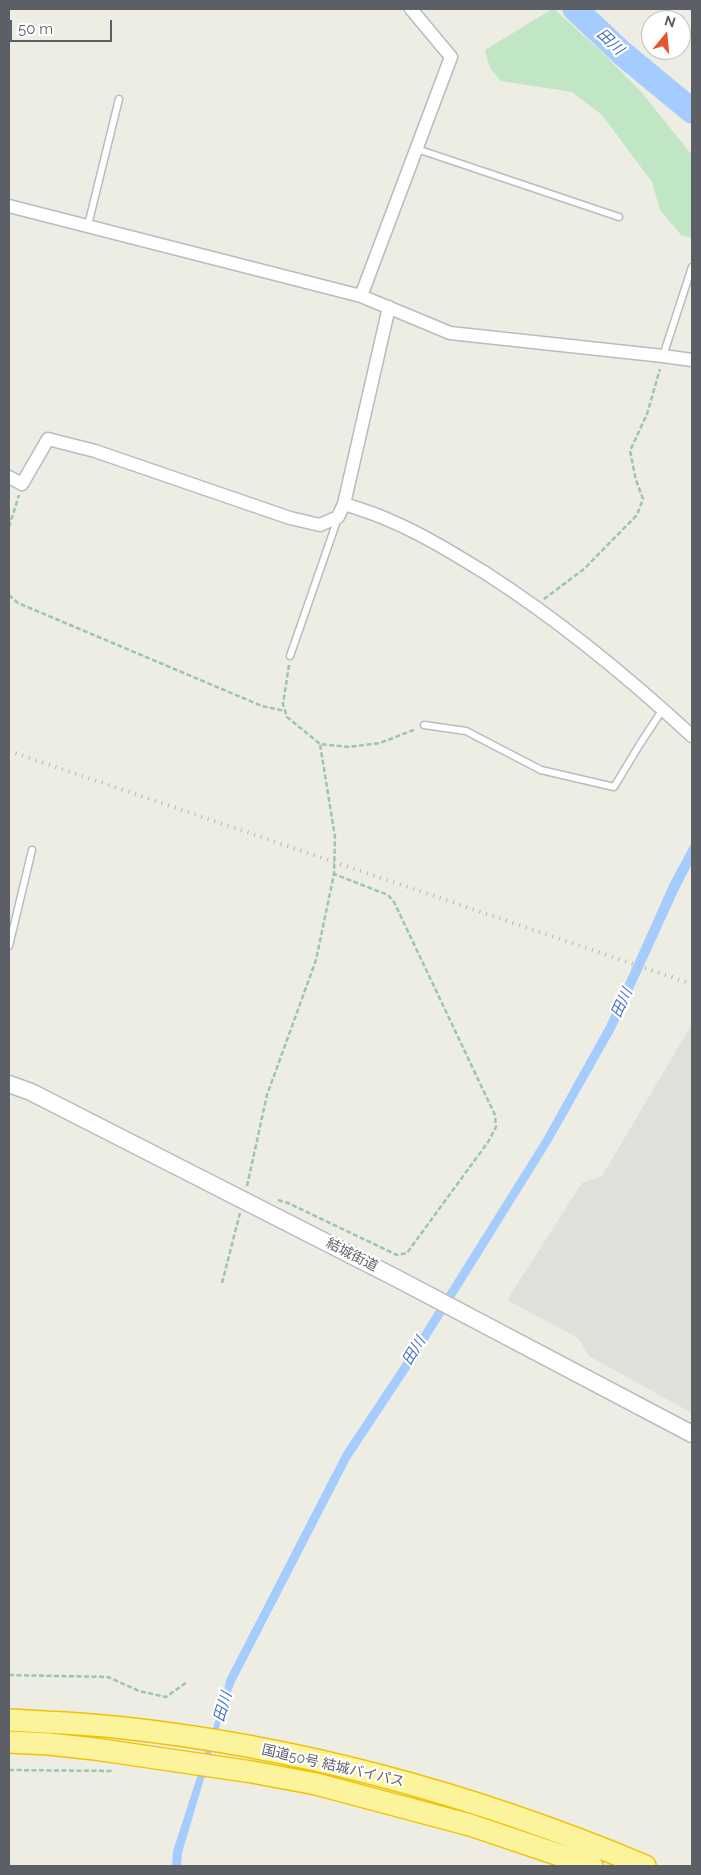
<!DOCTYPE html>
<meta charset="utf-8">
<style>
body{margin:0}
#map{position:relative;width:701px;height:1875px;overflow:hidden;background:#eeede4;font-family:Raleway,sans-serif}
canvas{display:block}
.frame{position:absolute;inset:0;border:10px solid #5c5f65;pointer-events:none}
.north{position:absolute;left:641px;top:10px;width:50px;height:50px;box-sizing:border-box;background:#fff;border:1px solid #bebfc1;border-radius:50%;rotate:17deg;font-size:14px;font-weight:700;line-height:20px;text-align:center;color:#5c5f65}
.north::after{content:'';display:block;margin:auto;width:18px;height:22px;background:#e75632;clip-path:polygon(50% 0,100% 100%,50% 72%,0 100%)}
.scale{position:absolute;left:10px;top:20px;width:102px;height:22px;box-sizing:border-box;border:2px solid #5c5f65;border-top:0;padding-left:6px;font-size:15px;line-height:18px;white-space:nowrap;color:#5c5f65;-webkit-text-stroke:4px #fff;paint-order:stroke}
</style>
<div id="map">
<canvas width="701" height="1875"></canvas>
<div class="frame"></div>
<div class="north">N</div>
<div class="scale">50 m</div>
</div>
<script>
const ctx = document.querySelector('canvas').getContext('2d');
ctx.lineJoin = 'round';
function fillPath(path, color) {
  ctx.fillStyle = color;
  ctx.fill(path, 'evenodd');
}
function stroke(path, color, width, dash) {
  ctx.strokeStyle = color;
  ctx.lineWidth = width;
  ctx.lineCap = dash ? 'butt' : 'round';
  ctx.setLineDash(dash || []);
  ctx.stroke(path);
}
function drawText(font, color, halo, rows, align = 'center') {
  ctx.font = font + ' Raleway,"Noto Sans JP",sans-serif';
  ctx.lineWidth = 4.5;
  ctx.setLineDash([]);
  ctx.textBaseline = 'middle';
  ctx.strokeStyle = halo;
  ctx.fillStyle = color;
  for (const [text, x, y, turn = 0] of rows) {
    ctx.save();
    ctx.translate(x, y);
    ctx.rotate((+turn || 0) * Math.PI / 180);
    ctx.textAlign = isNaN(turn) ? turn : align;
    if (halo) ctx.strokeText(text, 0, 0);
    ctx.fillText(text, 0, 0);
    ctx.restore();
  }
}
const industrial = new Path2D(`
 M692,1024V1413L589,1356L578,1338L507,1300L582,1183L602,1176Z`);
const green = new Path2D(`
 M552,9H554L606,56L642,93L692,155V238L681,235L660,210L652,182L602,115L572,92L501,81L490,68L485,50Z`);
const water = new Path2D(`
 M692,842V864L680,887L614,1031L550,1144L413,1364L350,1459L235,1682L227,1701L182,1853L181,1866H172L173,1851L222,1700L226,1680L343,1453L406,1358L543,1139L606,1026L670,883Z`);
const river = new Path2D(`
 M575,9L623,54L692,111`);
const path = new Path2D(`
 M9,527L19,495
 M9,595L18,603L262,706L285,711
 M544,599L584,569L637,515L643,499L636,480L630,451L647,414L660,369
 M289,665L283,704L287,717L320,744L348,747L380,743L416,729
 M247,1186L267,1095L316,960L334,874L335,837L320,744
 M278,1200L288,1203L397,1255L407,1253L488,1142L496,1127L495,1115L394,902L388,895L334,874
 M222,1283L240,1213
 M9,1675L108,1677L139,1691L166,1697L187,1682
 M9,1770L112,1771`);
const service = new Path2D(`
 M417,149L619,217
 M88,225L119,99
 M663,356L692,267
 M290,656L338,518
 M424,725L466,731L541,770L614,787L640,744L663,709
 M9,946L32,850`);
const minor = new Path2D(`
 M9,206L361,296L450,333L663,356L692,360
 M361,296L451,57L411,9
 M9,477L22,484L48,439L95,451L290,518L320,525L338,517L344,504L389,307
 M344,504C360,509 376,514 391,521C424,535 456,555 487,574C560,621 628,677 692,736`);
const tertiary = new Path2D(`
 M9,1084L31,1092L398,1279L692,1434`);
const trunk = new Path2D(`
 M9,1720C44,1722 80,1723 115,1727C297,1746 476,1795 645,1866
 M9,1742L49,1744L95,1749L252,1772L316,1784L470,1825L592,1866`);
const rail = new Path2D(`
 M9,751L692,984`);
const streetNames = [
 ["結城街道",352,1255,27],
 ["国道50号 結城バイパス",333,1766,13]
];
const waterNames = [
 ["田川",610,42,43],
 ["田川",622,1003,-65],
 ["田川",414,1351,-58],
 ["田川",223,1707,-73]
];
fillPath(industrial, '#e0dfd9');
fillPath(green, '#c1e6c5');
fillPath(water, '#a5ccfe');
stroke(river, '#a5ccfe', 25);
stroke(service, '#b9bbc0', 9);
stroke(minor, '#b9bbc0', 15);
stroke(tertiary, '#b9bbc0', 19);
stroke(trunk, '#f0c203', 24);
stroke(path, '#9ac6ac', 2.5, [5, 2.5]);
stroke(service, '#fff', 6);
stroke(minor, '#fff', 12);
stroke(tertiary, '#fff', 16);
stroke(trunk, '#fcf49c', 21);
stroke(rail, '#b5b6b6', 4, [1, 6]);
drawText('14px', '#5c5f65', '#fff', streetNames);
drawText('italic 15px', '#4774c2', '#fff', waterNames);
</script>
